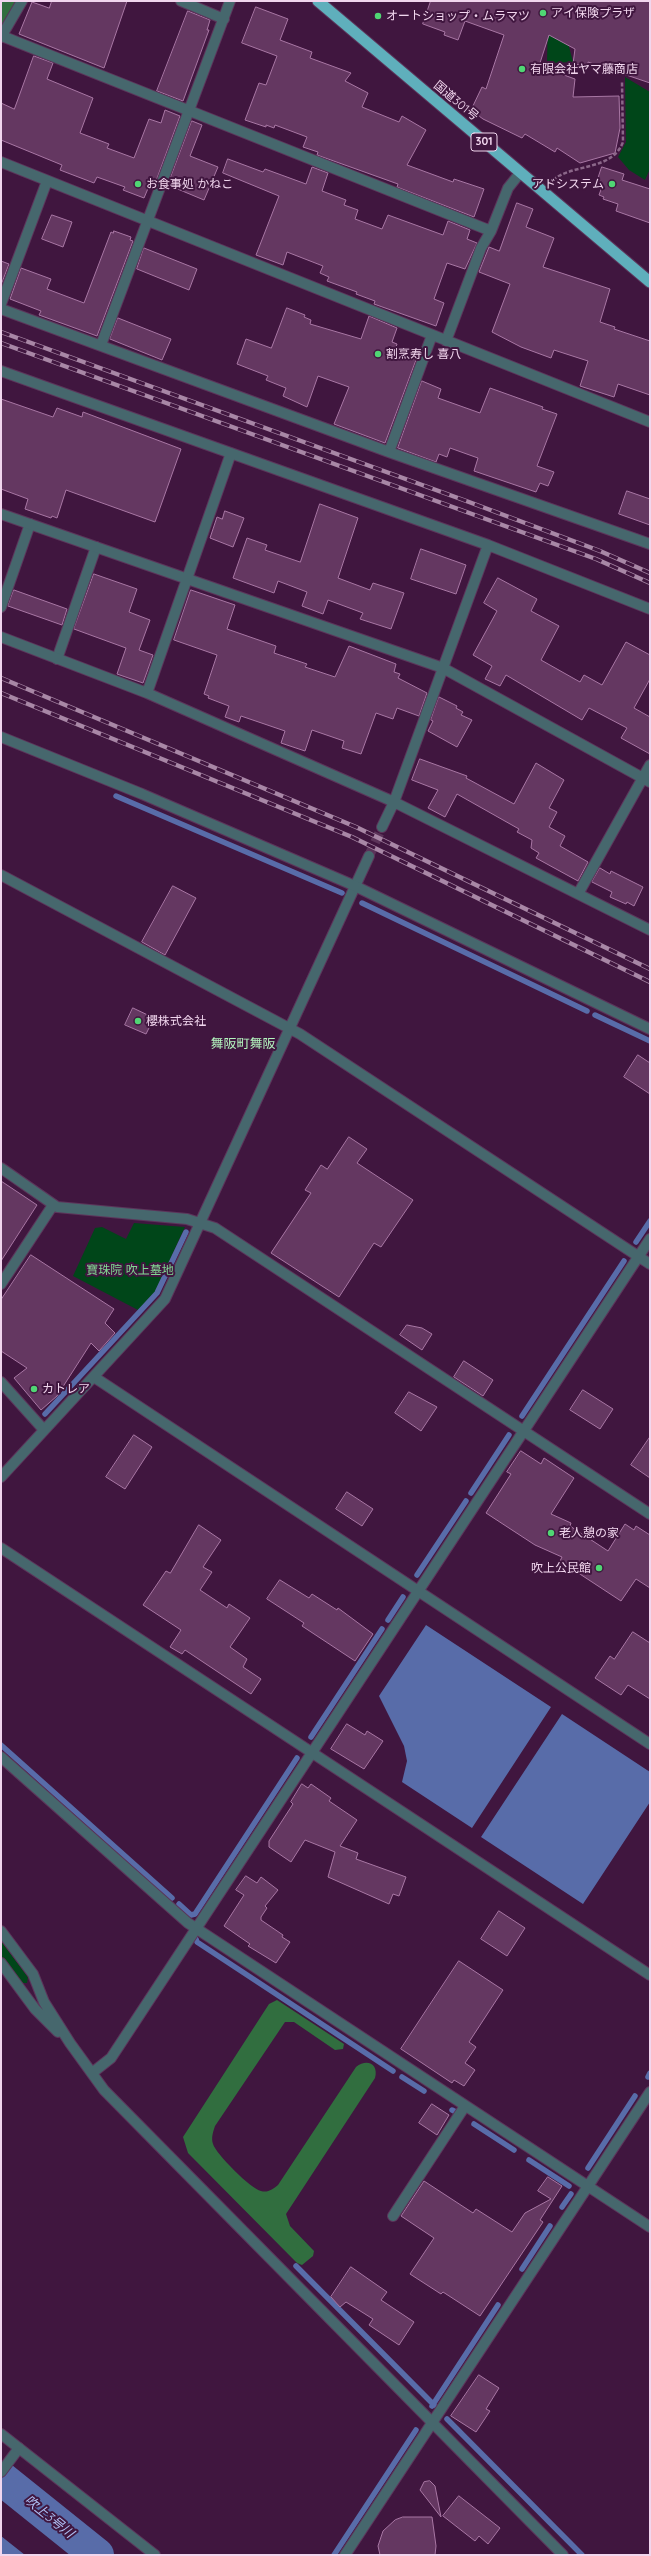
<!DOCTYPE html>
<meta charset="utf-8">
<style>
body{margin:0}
#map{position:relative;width:651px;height:2556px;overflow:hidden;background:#40163f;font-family:Quicksand,sans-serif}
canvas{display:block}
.frame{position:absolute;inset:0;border:2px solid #f1d6ee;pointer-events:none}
</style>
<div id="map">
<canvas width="651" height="2556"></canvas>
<div class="frame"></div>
</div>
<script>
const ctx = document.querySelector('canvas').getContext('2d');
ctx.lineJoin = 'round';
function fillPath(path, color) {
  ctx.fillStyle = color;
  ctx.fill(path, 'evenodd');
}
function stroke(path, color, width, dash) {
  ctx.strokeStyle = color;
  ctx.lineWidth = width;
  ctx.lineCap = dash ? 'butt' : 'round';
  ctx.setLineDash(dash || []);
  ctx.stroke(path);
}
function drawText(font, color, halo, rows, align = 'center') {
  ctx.font = font + ' Quicksand,"Noto Sans JP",sans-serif';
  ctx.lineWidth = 4;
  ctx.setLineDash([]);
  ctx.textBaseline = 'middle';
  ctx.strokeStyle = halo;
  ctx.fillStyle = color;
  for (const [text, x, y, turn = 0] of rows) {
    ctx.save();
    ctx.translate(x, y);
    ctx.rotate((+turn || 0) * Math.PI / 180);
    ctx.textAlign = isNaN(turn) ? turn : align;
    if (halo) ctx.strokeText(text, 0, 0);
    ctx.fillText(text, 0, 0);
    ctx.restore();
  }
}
const green = new Path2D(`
 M548,19L568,43L573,62L547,63Z
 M625,77L650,92V169L645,180L629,170L618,157L626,142Z
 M134,1223L185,1227L155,1292L138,1310L73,1276L95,1228L102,1227L126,1239Z
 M1,1941L28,1977L27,1983H20L1,1956Z`);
const forest = new Path2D(`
 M1,1H16L1,26Z
 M277,2000L344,2044L343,2049L335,2050L294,2022H285L215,2126C213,2132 211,2138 213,2144C216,2154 251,2189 261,2191C268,2193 273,2189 278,2185L356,2067C367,2058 379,2064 375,2078L286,2214L290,2226L314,2251L313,2256L302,2265L297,2263L188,2153L183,2137L269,2004Z`);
const water = new Path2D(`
 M426,1625L551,1707L472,1828L402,1782L407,1761L404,1746L379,1696Z
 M562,1714L650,1772V1802L583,1904L481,1837Z
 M1,2536L25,2555H1Z`);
const stream = new Path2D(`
 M116,796L342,893
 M362,903L587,1011
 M595,1015L650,1041
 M636,1242L650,1221
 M45,1414L157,1293L186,1232
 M522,1416L624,1261
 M471,1493L509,1435
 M417,1575L466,1501
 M388,1620L403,1597
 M311,1737L382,1629
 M1,1745L172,1898
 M179,1904L191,1915L195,1914L297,1758
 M196,1939L197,1942L393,2071
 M402,2077L424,2091
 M648,2077L650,2073
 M452,2110L456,2112
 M474,2124L514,2150
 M529,2160L569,2186
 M588,2168L635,2096
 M562,2207L571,2194
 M296,2266L434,2405
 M522,2269L550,2226
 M432,2406L498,2305
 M447,2419L582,2555
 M334,2555L416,2430`);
const river = new Path2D(`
 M1,2478L97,2555`);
const building = new Path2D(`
 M52,1H127L104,68L19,34L32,2L49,8Z
 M431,1H650V83L588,62V66L573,64L575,49L549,35L539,66L575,79L573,97L619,96L620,128L615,153L580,163L557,148L555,152L525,134L522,138L483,119L471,110L482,87L486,89L504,35L465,21L458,40L444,35L445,32L423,24Z
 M256,7L288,19L280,40L312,52L310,58L351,73L345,81L368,93L362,107L399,122L402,116L426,130L407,165L453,182L454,179L484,189L474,217L397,187L398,184L317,155L318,152L303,147L307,137L275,125L274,128L266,125V127L245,120L259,83L266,85L277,56L242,43Z
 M188,11L210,20L207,30H209L183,101L157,91Z
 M34,56L53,63L47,79L93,98L80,133L109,144L107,148L134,158L149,119L161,123L165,110L180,116L156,181L152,179L144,198L123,190L125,187L97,177L94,183L60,170L62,165L1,140V103L14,109Z
 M192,121L202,125L190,156L218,167L204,200L168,185Z
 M228,159L263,172L265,169L306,184L312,167L328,173L322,191L346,200L344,205L358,210L355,219L382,229L388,215L443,235L448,221L470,230L467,239L477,243L465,269L447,263L434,299L444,303L436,326L374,304L375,301L356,294L357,292L327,281L329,277L320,273L323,266L287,252L283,265L256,255L279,196L223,173Z
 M602,167L624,174L622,180L650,189V223L616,211L618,204L603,199L604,197L599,195L603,184L597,182Z
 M517,203L533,209L526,227L554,238L543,267L610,289L600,322L615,327L614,329L650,341V395L618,384L614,397L580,386L588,361L554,350L551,358L521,347L492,332L510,284L479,272L489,247L499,251Z
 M52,215L72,222L63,247L42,239Z
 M114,231L131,237L130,240L133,241L97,336L39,315L41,311L10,299L21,268L51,279L47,289L84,303L111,232L113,233Z
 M144,248L197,269L189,290L137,269Z
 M1,261L9,264L1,285Z
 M287,308L305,315L304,317L311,320L310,324L361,339L369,316L397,328L392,342L397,344L395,350L416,360L385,443L334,424L349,387L318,376L307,407L283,396L286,388L266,380L268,376L237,364L246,339L271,348Z
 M118,318L171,339L162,360L110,339Z
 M422,381L441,389L438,398L480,413L490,388L543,407L542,409L557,414L537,466L554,472L548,486L540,483L536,492L474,471L478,458L450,448L447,457L439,454L436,462L398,448Z
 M1,399L53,417L57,408L82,417L83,412L181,449L155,522L66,490L57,518L52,516L51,518L25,509L28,499L1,489Z
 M627,491L650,499V525L619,514Z
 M320,504L358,518L338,578L370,590L373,583L404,593L391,629L360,619L363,613L328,600L323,614L302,606L307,592L278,581L274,593L233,578L247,538L267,545L265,550L300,562Z
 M225,511L244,518L233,547L210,538L217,517L222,519Z
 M421,549L466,565L456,594L411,579Z
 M94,574L137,589L129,612L150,620L139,650L153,655L143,683L117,674L126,648L74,629Z
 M498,578L537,599L531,611L559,626L541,660L580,682L584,675L602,685L626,642L650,655V679L634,708L650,717V754L621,738L627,728L589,708L582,720L506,675L500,686L485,679L492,666L473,655L497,611L484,603Z
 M14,590L67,609L62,625L8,606Z
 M191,590L235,605L227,629L276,646L274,653L307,664L305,667L335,677L349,646L396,664L394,672L400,674L398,678L427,693L419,716L397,708L393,719L376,713L361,754L342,748L344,741L312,730L305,751L281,743L285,731L241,716L239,722L225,717L229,706L208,698L209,696L204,694L217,655L174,640Z
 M439,697L457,706L456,708L463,712L461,715L472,720L457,747L428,731L433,721L431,720Z
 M420,759L467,776L466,778L514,804L536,763L564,780L549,808L557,812L549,827L565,836L560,846L588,862L578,881L536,858L539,853L531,848L532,840L517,832L519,829L457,794L445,817L428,808L438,790L412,780Z
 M600,868L610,874L611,871L643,887L634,906L627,902L626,904L610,897L612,892L592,882Z
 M173,886L196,898L165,955L142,942Z
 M133,1008L154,1018L146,1034L125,1025Z
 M638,1055L650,1063V1094L624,1077Z
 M349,1137L367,1149L357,1163L413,1200L381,1247L374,1243L339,1297L271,1253L311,1193L305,1190L321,1165L327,1169Z
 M1,1181L37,1205L1,1261Z
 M31,1255L114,1309L105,1323L115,1333L99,1351L91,1343L57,1396L41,1410L14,1378L27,1368L1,1351V1300Z
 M407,1325L422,1328L432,1334L422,1350L400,1335Z
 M464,1361L493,1380L483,1396L454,1377Z
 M583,1390L613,1409L600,1429L570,1410Z
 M409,1392L437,1407L421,1431L395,1413Z
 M134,1435L152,1447L125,1489L106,1477Z
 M650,1437V1478L631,1465Z
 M521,1451L541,1464L544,1458L574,1478L551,1514L571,1523L570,1526L608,1551L625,1524L634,1530L636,1526L650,1535V1588L636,1579L621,1601L560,1561L562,1557L535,1545L486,1513L511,1474L507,1472Z
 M347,1492L373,1509L362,1526L336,1509Z
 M199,1525L221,1540L203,1567L212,1572L200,1590L227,1608L229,1604L250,1618L230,1647L247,1659L243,1667L261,1679L251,1694L185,1650L182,1654L170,1647L181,1630L143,1605L166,1571L170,1573Z
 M280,1580L309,1598L312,1594L337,1610L338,1608L373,1634L355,1661L302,1626L304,1623L267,1599Z
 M633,1632L650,1643V1699L628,1685L621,1695L595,1678L610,1656L614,1659Z
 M347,1724L365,1735L367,1731L383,1741L364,1769L331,1749Z
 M302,1784L308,1788L311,1784L331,1798L329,1801L357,1820L340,1846L358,1853L356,1859L406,1877L399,1896L393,1894L389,1904L328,1877L335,1852L305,1840L291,1862L269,1847V1841L293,1804L291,1802Z
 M246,1876L257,1883L261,1877L278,1890L265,1906L267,1908L261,1917V1920L283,1935L282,1937L290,1942L276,1963L248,1946L250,1944L224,1926L244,1895L236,1890Z
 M499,1911L525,1928L507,1956L481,1939Z
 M459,1961L503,1990L469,2042L476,2047L465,2063L475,2070L464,2086L454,2080L452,2083L401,2049Z
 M432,2104L449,2115L437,2135L419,2123Z
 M548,2177L562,2186L540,2220L543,2222L480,2316L443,2292L441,2294L410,2274L434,2238L401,2216L424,2181L473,2213L476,2209L512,2232L525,2213L551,2199L538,2191Z
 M351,2267L387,2292L381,2300L414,2322L399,2345L369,2325L373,2319L346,2302L340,2307L331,2297Z
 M479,2375L499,2388L486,2409L490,2411L476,2432L451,2416Z
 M430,2481L435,2486L441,2517L420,2490L424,2482Z
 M459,2496L500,2528L488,2544L479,2536L475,2541L443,2516Z
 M403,2517H432L436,2546L435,2555H380L378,2546L383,2531L395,2520Z`);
const minorTunnel = new Path2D(`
 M369,856L382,827`);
const path = new Path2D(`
 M553,180C574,163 612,171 623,142L622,82`);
const service = new Path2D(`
 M1,607L30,524
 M57,659L96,547
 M1,2472L19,2448`);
const minor = new Path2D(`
 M181,1L224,19
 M2,36L491,231
 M1,37L22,1
 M1,162L650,422
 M1,304L47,181
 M1,309L389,452L650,544
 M446,341L481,248L491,231L508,188L520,173
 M101,345L230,1
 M1,371L488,545L650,609
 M389,452L432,335
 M1,514L443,668L650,782
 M1,637L147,693L394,802L650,930
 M147,693L231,453
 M382,827L394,802L488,545
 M1,875L300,1034L650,1264
 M578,894L650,765
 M1,1168L57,1207L187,1219L215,1228L650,1514
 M1,1284L53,1205
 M94,1377L650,1744
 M1,1382L44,1430
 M1,1477L165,1299L369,856
 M1,1548L650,1975
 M1,1757L188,1923L650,2227
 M1,1931L33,1974L44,2002L70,2043L104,2090L563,2555
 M1,1963L35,2009L58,2032
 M92,2073L111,2058L650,1239
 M393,2216L465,2106
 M345,2555L650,2092`);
const tertiary = new Path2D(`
 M1,737L142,794L355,886L650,1029
 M1,2434L155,2555`);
const trunk = new Path2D(`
 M318,1L650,282`);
const rail = new Path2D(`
 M1,332L469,502L600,551L650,573
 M1,343L596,559L650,583
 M1,678L356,827L650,969
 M1,693L352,837L650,982`);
const markers = [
 [543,13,4,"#50d674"],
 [378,16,4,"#50d674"],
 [522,69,4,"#50d674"],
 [138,184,4,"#50d674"],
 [612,184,4,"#50d674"],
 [378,354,4,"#50d674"],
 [138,1021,4,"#50d674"],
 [34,1389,4,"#50d674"],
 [551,1533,4,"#50d674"],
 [599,1568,4,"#50d674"]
];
const shields = [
 [484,142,26]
];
const shieldNames = [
 ["301",484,142]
];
const poiNames = [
 ["アイ保険プラザ",551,13],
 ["オートショップ・ムラマツ",386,16],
 ["有限会社ヤマ藤商店",530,69],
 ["お食事処 かねこ",146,184],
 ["アドシステム",604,184,"right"],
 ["割烹寿し 喜八",386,354],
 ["櫻株式会社",146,1021],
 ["カトレア",42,1389],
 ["老人憩の家",559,1533],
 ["吹上公民館",591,1568,"right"]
];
const streetNames = [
 ["国道301号",456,101,40]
];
const parkNames = [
 ["寶珠院 吹上墓地",130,1270]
];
const neighbourhoodNames = [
 ["舞阪町舞阪",243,1044]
];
const waterNames = [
 ["吹上3号川",49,2517,39]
];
fillPath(green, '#004619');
fillPath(forest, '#316e3f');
fillPath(water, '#586ca9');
stroke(stream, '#586ca9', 5.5);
stroke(river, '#586ca9', 34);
fillPath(building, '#643761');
stroke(building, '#a877a4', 1);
stroke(minorTunnel, '#5b3359', 10, [10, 5]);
stroke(service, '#5c355b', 12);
stroke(minor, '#5c355b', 12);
stroke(tertiary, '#5c355b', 12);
stroke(trunk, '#5c355b', 13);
stroke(path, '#8b6789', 2.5, [4, 2]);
stroke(service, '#46676d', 10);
stroke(minor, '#46676d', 10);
stroke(tertiary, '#46676d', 10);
stroke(trunk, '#5fafbc', 11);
stroke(rail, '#a887a6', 4.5);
stroke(rail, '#40163f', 3, [9]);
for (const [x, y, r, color] of markers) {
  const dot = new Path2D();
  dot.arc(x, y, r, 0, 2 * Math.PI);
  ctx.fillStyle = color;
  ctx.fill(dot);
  stroke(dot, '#40163f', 1.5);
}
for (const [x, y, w] of shields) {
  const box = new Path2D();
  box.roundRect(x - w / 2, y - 9, w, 18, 3);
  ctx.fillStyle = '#40163f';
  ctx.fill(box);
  stroke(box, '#f1d6ee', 1);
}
drawText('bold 11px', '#f1d6ee', null, shieldNames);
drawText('12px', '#f1d6ee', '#40163f', poiNames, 'left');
drawText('12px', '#f1d6ee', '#40163f', streetNames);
drawText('12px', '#81d792', '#40163f', parkNames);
drawText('13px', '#b4f6bf', '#40163f', neighbourhoodNames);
drawText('italic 13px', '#aec1f5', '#40163f', waterNames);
</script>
